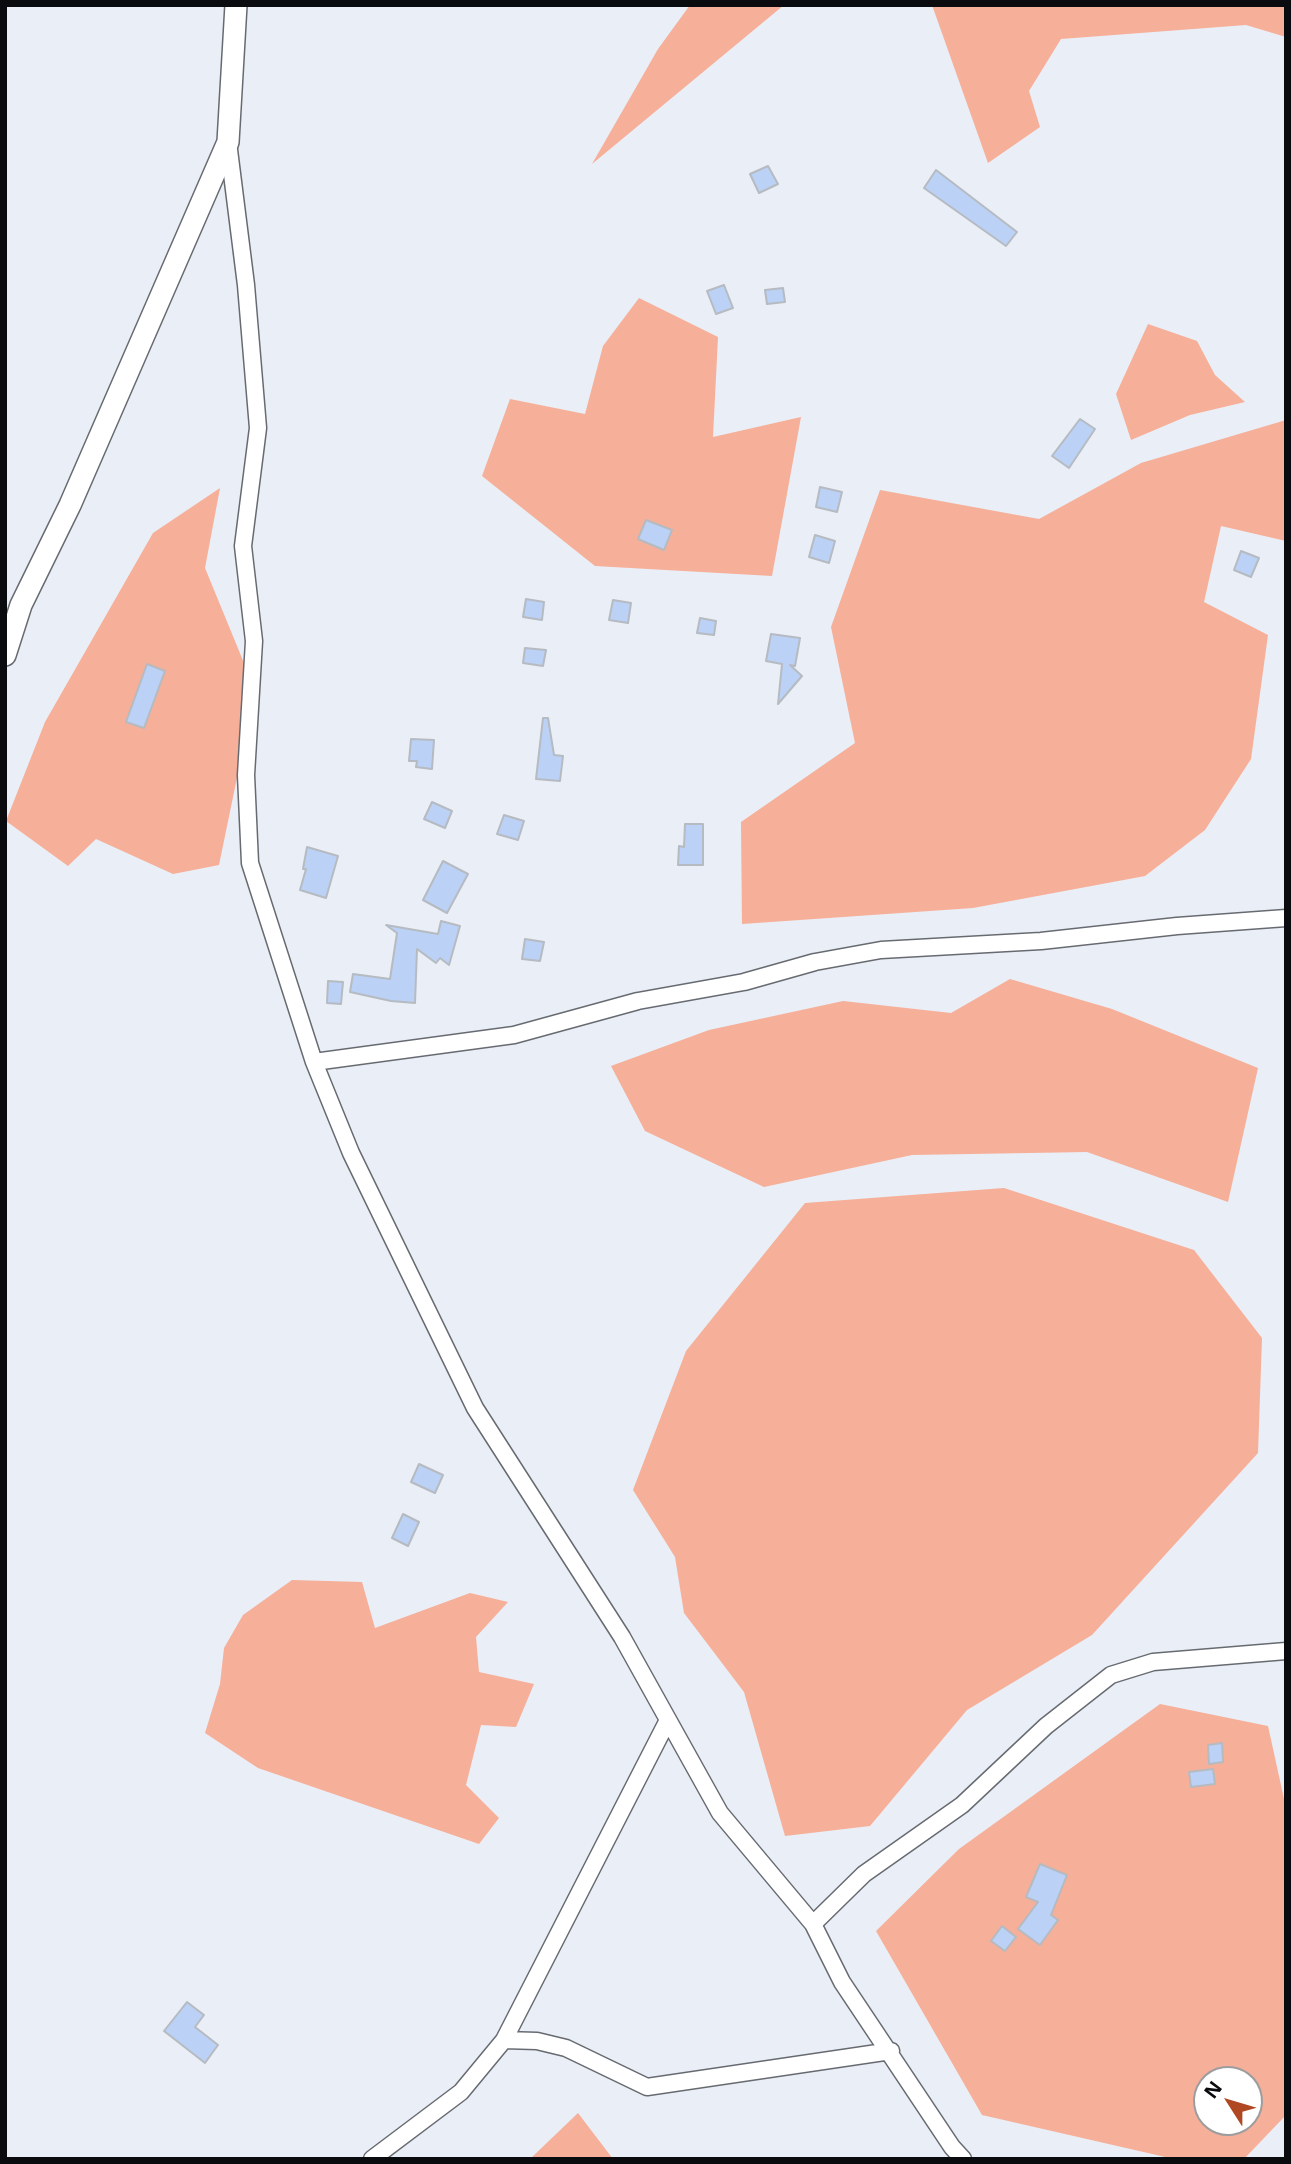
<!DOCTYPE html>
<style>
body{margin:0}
#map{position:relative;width:1291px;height:2164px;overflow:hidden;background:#eaeef6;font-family:"Noto Sans",sans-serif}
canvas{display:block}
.frame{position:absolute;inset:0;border:7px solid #0a0b0e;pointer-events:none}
.north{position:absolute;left:1193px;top:2066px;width:70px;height:70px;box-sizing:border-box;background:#fff;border:2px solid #9d9d9f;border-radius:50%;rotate:307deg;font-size:19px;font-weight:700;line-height:28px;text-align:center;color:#0a0b0e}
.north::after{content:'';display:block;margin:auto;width:24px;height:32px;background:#b04824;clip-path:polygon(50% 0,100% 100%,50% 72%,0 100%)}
</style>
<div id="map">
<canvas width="1291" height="2164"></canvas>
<div class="frame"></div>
<div class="north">N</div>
</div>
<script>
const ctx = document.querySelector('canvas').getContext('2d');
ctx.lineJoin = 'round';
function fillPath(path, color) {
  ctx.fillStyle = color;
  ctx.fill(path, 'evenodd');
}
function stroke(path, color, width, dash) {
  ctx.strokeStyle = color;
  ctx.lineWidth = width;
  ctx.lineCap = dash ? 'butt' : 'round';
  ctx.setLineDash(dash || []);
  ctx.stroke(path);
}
const green = new Path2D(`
 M690,5H784L592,164L658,49Z
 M932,5H1286V37L1246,25L1061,39L1029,91L1040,127L988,163Z
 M639,298L718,337L713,437L801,417L772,576L595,566L482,476L510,399L585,414L603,346Z
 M1148,324L1197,341L1215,375L1245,402L1190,415L1131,440L1116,394Z
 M1286,420V541L1221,526L1204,602L1268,635L1251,759L1205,830L1145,876L973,908L742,924L741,822L855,743L831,627L880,490L1039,519L1141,463Z
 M220,488L205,568L244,663L240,763L219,865L173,874L96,839L68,866L6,821L45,722L153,533Z
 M1010,979L1112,1009L1258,1068L1228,1202L1087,1152L912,1155L764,1187L645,1131L611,1066L709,1030L843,1001L951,1013Z
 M1004,1188L1194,1250L1262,1338L1258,1453L1092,1635L967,1710L870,1826L785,1836L744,1692L684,1613L675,1557L633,1490L686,1351L805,1203Z
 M292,1580L362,1582L375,1628L470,1593L508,1602L476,1637L479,1672L534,1684L516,1727L481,1725L466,1785L499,1818L479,1844L258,1768L205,1733L220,1684L224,1648L243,1615Z
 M1160,1704L1268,1726L1286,1808V2115L1244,2159H1174L982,2115L876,1931L959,1849ZM1207,2080H1249V2122H1207Z
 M578,2113L613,2159H530Z`);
const building = new Path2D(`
 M768,166L778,184L759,193L750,174Z
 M936,170L1017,232L1006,246L924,188Z
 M724,285L733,308L716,314L707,291Z
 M783,288L785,302L767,304L765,290Z
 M1080,419L1095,429L1069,468L1052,456Z
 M820,487L842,492L837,512L816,507Z
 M646,520L672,530L664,550L638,539Z
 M815,535L835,541L829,563L809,557Z
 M1241,551L1259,558L1251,577L1234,570Z
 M526,599L544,602L542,620L523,617Z
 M613,600L631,603L628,623L609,620Z
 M700,618L716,621L714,635L697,633Z
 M771,634L800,638L795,666L790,665L802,676L778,704L782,664L766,661Z
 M525,648L546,650L543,666L523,663Z
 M147,664L165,671L144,728L126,722Z
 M543,718H548L554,755L563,756L560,781L536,779Z
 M411,739L434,740L432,769L416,767L417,761H409Z
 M432,802L452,811L445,828L424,819Z
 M504,815L524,821L518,840L497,834Z
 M685,824H703V865H678L679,846L684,847Z
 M307,847L338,856L326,898L300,890L306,869H303Z
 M443,861L468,874L447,913L423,900Z
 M441,921L460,926L449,965L440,958L436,963L417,949L415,1003L391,1001L350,992L353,974L390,979L397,933L386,925L438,934Z
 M525,939L544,942L540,961L522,959Z
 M328,981L343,982L341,1004L327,1003Z
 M419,1464L443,1475L435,1493L411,1482Z
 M403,1514L419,1522L408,1546L392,1538Z
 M1222,1743L1223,1762L1209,1764L1208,1745Z
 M1213,1769L1215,1784L1191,1787L1189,1772Z
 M1040,1864L1067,1875L1051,1915L1058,1920L1040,1945L1018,1929L1038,1902L1026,1897Z
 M1002,1926L1016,1937L1005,1951L991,1941Z
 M187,2002L204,2015L195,2027L218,2045L205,2063L164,2031Z`);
const street = new Path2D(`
 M228,142L246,285L258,428L243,546L254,641L246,775L250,863L314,1062L351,1153L475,1408L622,1637L720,1813L813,1924L842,1982L952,2147L963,2159
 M314,1062L514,1035L638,1001L744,982L815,962L881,950L1041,941L1177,926L1286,918
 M813,1924L864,1874L962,1805L1046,1726L1111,1675L1153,1662L1286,1651
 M504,2040L537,2041L566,2048L647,2087L891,2051
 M372,2159L461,2092L504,2040L668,1720`);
const secondary = new Path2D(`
 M5,655L21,605L70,505L228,142L236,5`);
fillPath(green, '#f6af98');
fillPath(building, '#bbd2f6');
stroke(building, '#b6bac1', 2);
stroke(street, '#676b71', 19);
stroke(secondary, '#676b71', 24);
stroke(street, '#fff', 16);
stroke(secondary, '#fff', 21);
</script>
